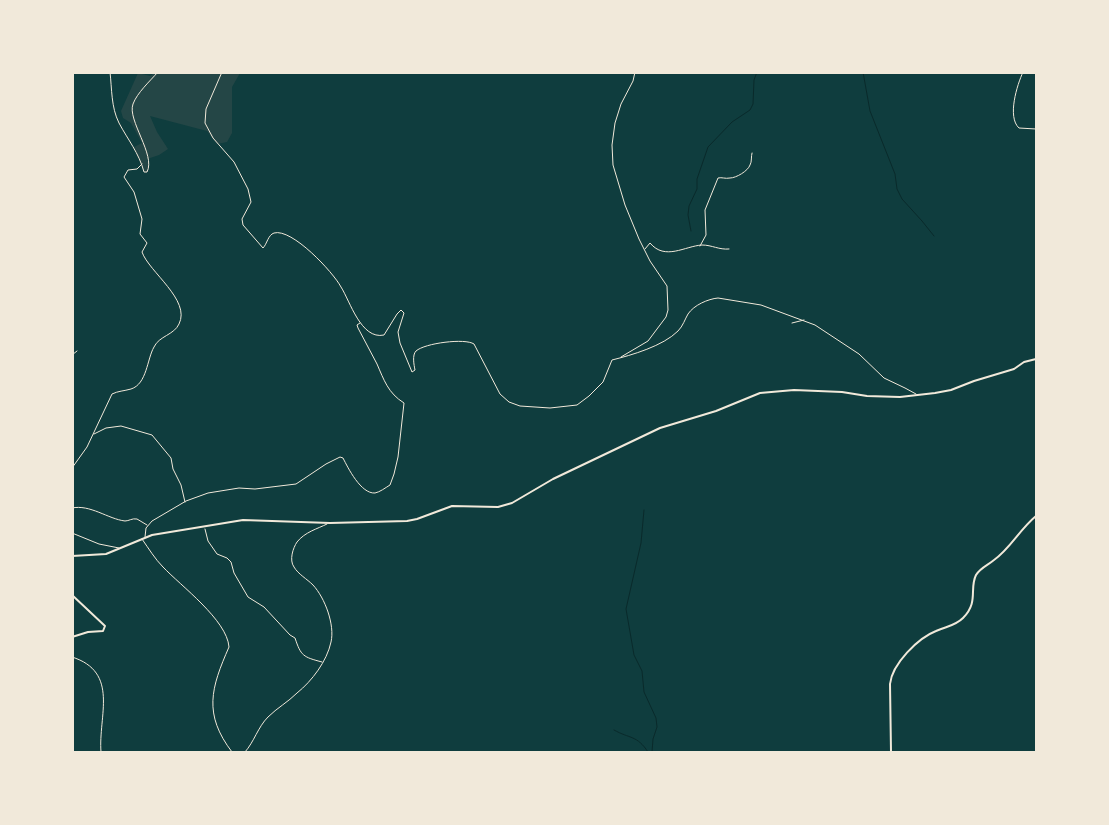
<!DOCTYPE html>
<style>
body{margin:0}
#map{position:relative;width:1109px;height:825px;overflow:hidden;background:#0f3d3e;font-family:"PT Sans",sans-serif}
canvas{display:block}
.frame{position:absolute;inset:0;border:74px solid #f1e9da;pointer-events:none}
</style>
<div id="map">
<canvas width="1109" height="825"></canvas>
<div class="frame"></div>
</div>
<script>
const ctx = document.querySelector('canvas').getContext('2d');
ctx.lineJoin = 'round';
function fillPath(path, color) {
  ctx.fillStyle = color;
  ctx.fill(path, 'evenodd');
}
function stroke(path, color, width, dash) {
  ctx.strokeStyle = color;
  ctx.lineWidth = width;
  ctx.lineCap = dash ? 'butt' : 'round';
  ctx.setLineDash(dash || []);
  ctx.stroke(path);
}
const green = new Path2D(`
 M156,72L240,73L232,87V133L227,142L217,144L207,131L150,116L157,132L168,149L159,155L147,159L149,168L147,172L144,171L134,147L142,143L131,123L123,118L121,111L138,73L150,76Z`);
const stream = new Path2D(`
 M863,72L870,111L895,174L897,189L902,199L922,221L934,236
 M691,231L688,215L689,206L697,189V179L708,147L732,122L750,110L753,104L754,80L757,72
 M644,510L641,543L626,609L634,655L642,671L644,692L656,718L657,727L653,739L652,752
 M614,730C630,739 637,735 648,752`);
const minor = new Path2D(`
 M110,72C112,89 111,107 119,123C128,140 139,153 144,172H147C156,155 127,120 133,104C137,93 150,81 158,72
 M222,72L206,109L205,123L213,138L234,162L248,189L251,202L242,219L243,225L263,248C267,244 268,235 274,233C292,228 333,272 341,287C350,301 361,340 384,335L397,314L401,310L404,313L398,332L400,343L412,372L415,370C414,365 412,355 416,351C425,343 465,338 474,344L500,394L509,402L520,406L550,408L577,405L589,396L603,382L612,360C632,355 663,346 678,331C683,326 685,319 688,314C694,305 708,299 718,298L761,305L815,325L859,354L884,378L905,388L916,394
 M1023,72C1017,85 1007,117 1019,128L1036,129
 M700,246L706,235L705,210L718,178C722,177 725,179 730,178C736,178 748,171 750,165C752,162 751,156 752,153
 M645,249L650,243C665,261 685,246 702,245C712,245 719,250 729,249
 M792,323L804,320
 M72,355L77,351
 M621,357L648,341L666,317L668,310L667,286L650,261L639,239L625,205L613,165L612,145L615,123L621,104L633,81L635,72
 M94,434L106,428L121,426L152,435L171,458L173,469L181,485L185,502
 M72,468L87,447L112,394C118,391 124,391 131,389C147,384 147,359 154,347C159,336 174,335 179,324C191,300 149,272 142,252L147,243L140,234L142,219L134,192L124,177L128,170L137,169L142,164
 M72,508C90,504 108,519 125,521C129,521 132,518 137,519L147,525
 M205,529L208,541L217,554L227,558L231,562L234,573L248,597L264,607L290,635L295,638C301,656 303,657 322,662
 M72,533L99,544L119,548
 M145,537L146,528L152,521L186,501L208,493L239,488L255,489L296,484L326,464L340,457L343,458C348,468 361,494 375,493C380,492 385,488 390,485L394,474L398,457L404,403C388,393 384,380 377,364C371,352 364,340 358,328L357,325L360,323
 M142,539C149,549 155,559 163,567C181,586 227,620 229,647C211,688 203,714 232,752
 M72,657C120,672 98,716 101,752
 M245,752C254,742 258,727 268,717C277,708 288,702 297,693C312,681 327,661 331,642C335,625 325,598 313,585C307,579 298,574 294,567C289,560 293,548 297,542C305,532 317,529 327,524`);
const tertiary = new Path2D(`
 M72,556L106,554L152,535L243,520L330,523L407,521L417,519L452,506L498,507L512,503L553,479L660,428L716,411L760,393L794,390L842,392L867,396L900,397L935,393L951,390L974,381L1014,369L1024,362L1036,359
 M72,595L105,626L103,631L88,632L72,637`);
const secondary = new Path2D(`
 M891,752L890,684C892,664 918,638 936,631C947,626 955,626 963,618C979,602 969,589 976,575C980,568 988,565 994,560C1010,549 1020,529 1036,516`);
fillPath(green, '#244646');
stroke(stream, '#0a2a2b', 1);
stroke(minor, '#f1e9da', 1);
stroke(tertiary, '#f1e9da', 2);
stroke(secondary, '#f1e9da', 2);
</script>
